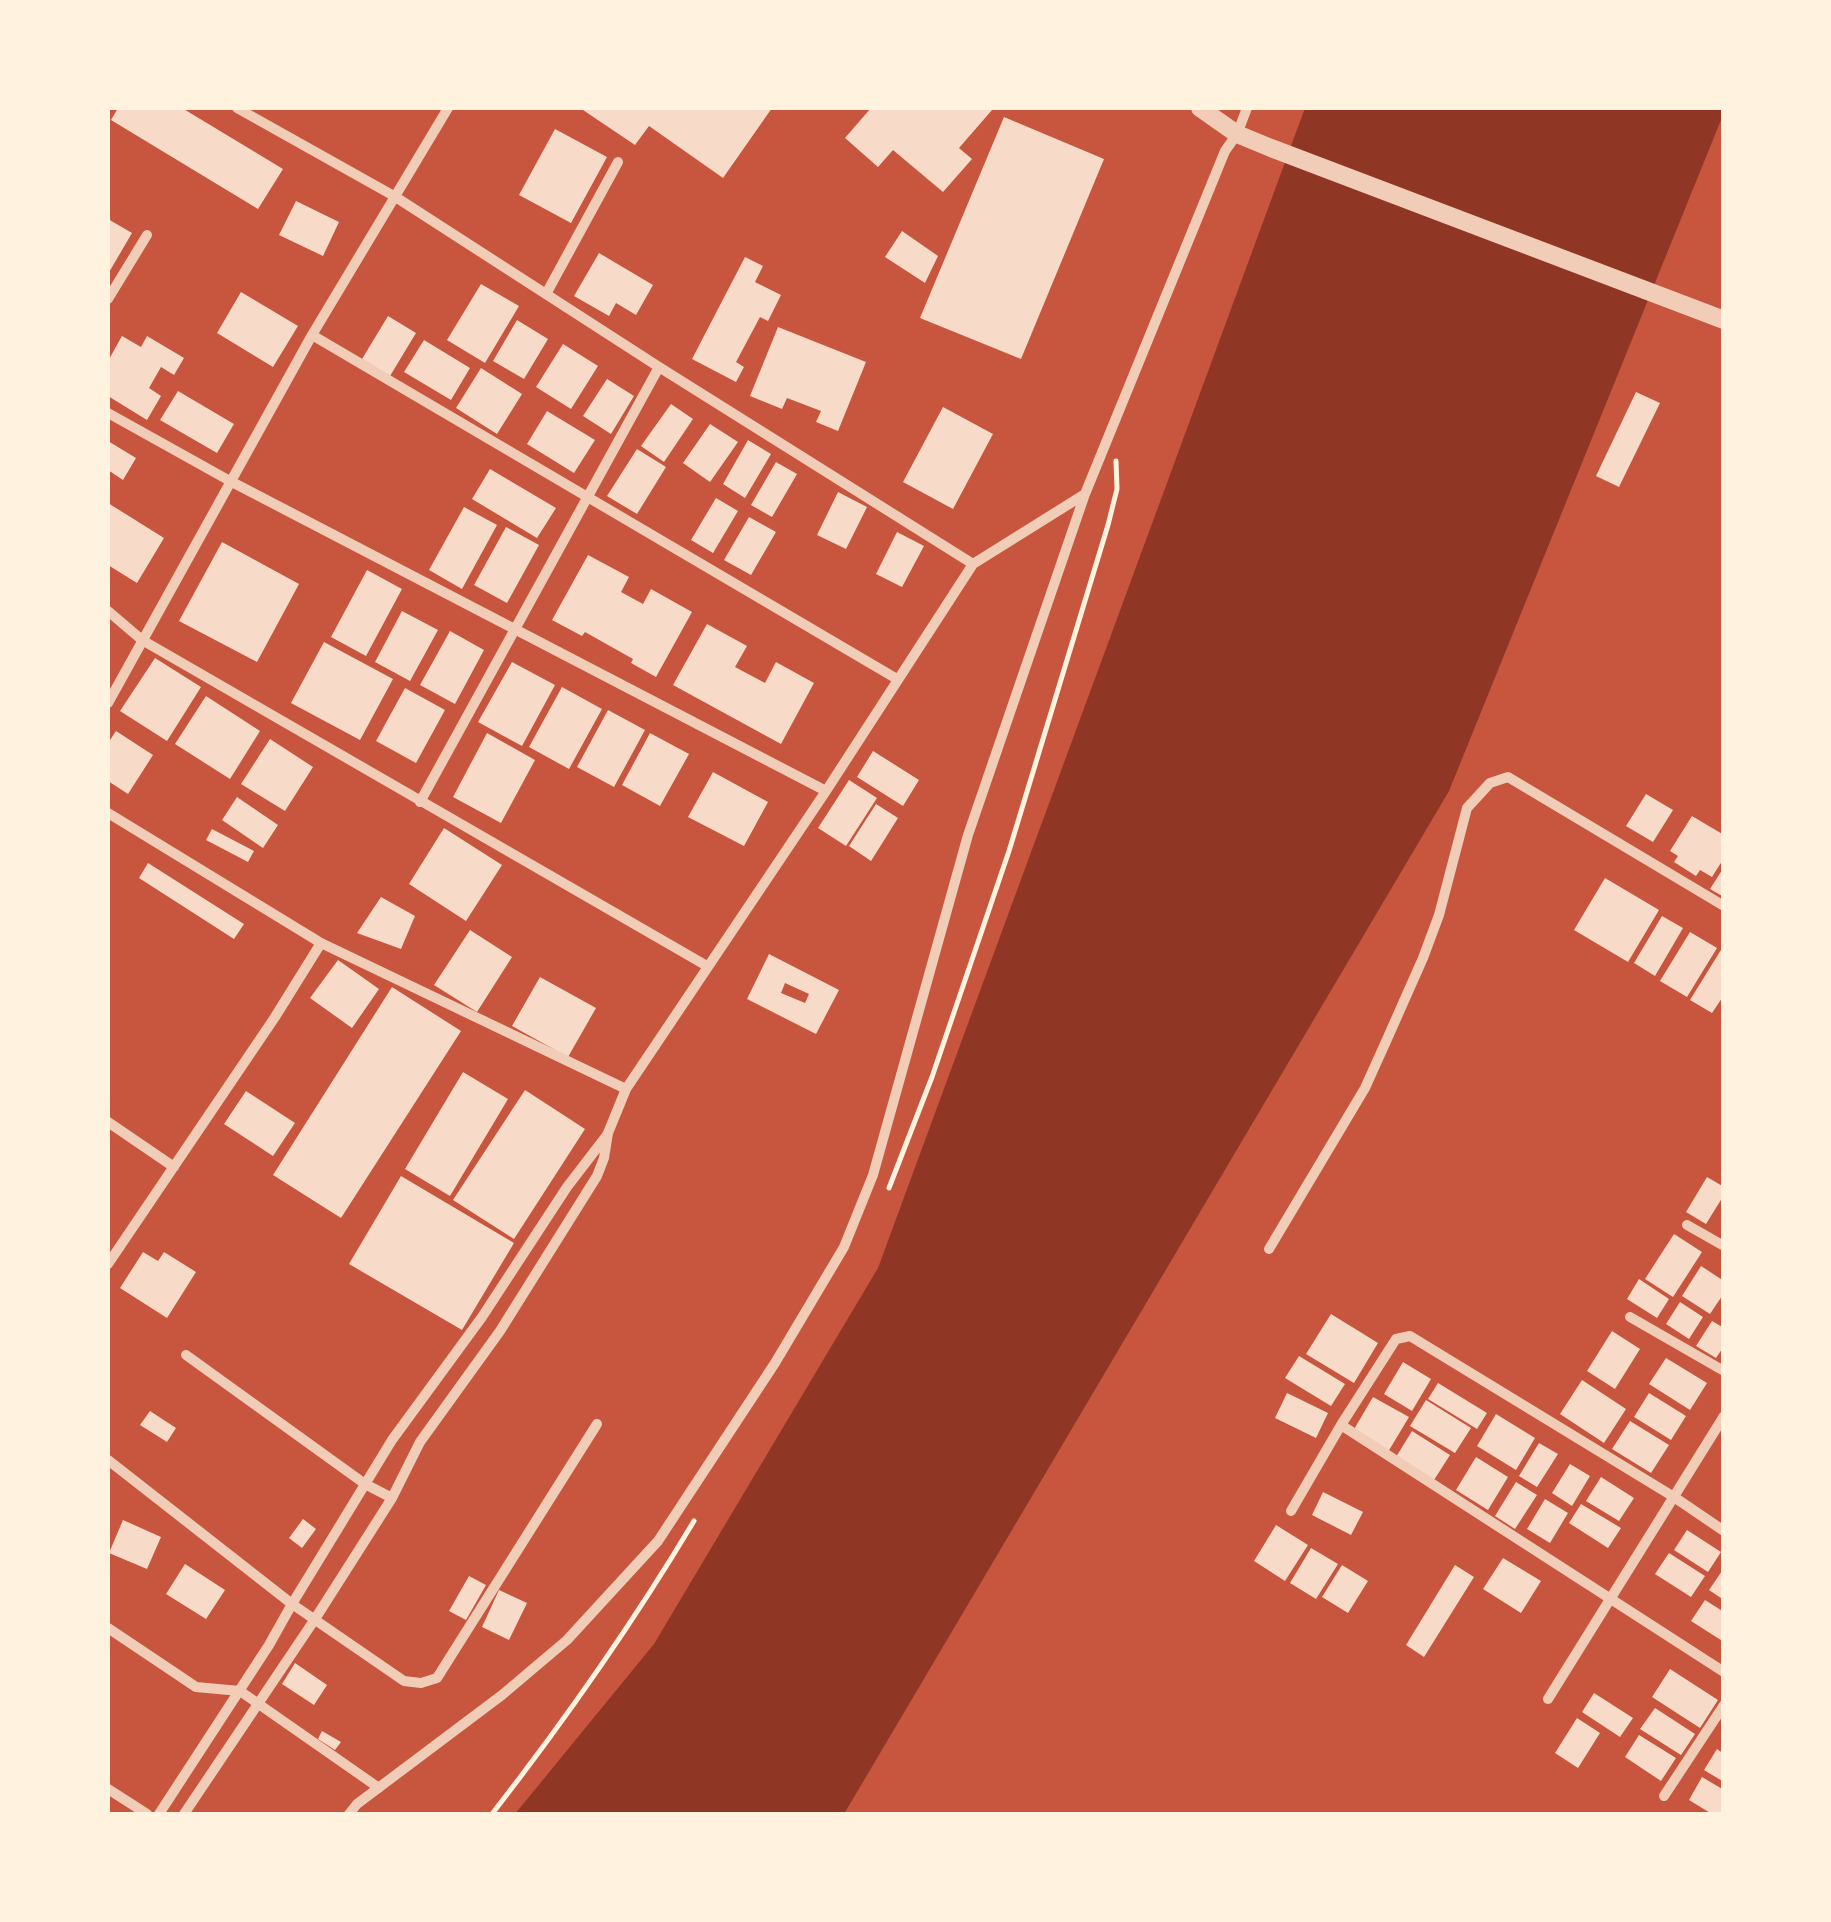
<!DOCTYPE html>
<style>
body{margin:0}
#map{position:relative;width:1831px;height:1922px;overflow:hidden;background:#c8553d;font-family:Barlow,sans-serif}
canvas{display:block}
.frame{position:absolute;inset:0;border:110px solid #fff3e0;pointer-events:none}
</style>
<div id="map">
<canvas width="1831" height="1922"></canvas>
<div class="frame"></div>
</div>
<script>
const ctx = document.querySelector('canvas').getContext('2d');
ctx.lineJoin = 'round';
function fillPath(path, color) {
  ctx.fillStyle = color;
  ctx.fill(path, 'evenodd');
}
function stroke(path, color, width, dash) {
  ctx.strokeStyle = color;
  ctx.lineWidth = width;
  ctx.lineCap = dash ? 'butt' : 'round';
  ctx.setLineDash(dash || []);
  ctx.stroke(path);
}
const water = new Path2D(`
 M1305,108H1723V115L1449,791L844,1814H515L654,1644L878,1268Z`);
const building = new Path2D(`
 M118,108H182L283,169L258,209L111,120Z
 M580,108H772L723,178L649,126L635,145Z
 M871,108H989L992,110L959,148L972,159L943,192L893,150L878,167L845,138Z
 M1004,117L1104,159L1021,359L920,318Z
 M555,129L607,157L571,223L519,195Z
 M296,201L339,222L323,256L279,235Z
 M108,219L132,233L108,274Z
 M902,231L938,256L925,283L885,257Z
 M599,253L653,285L636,315L616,303L609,316L574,296Z
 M745,257L763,266L755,282L781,295L768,321L760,317L736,362L744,367L736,382L692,359Z
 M481,284L519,306L485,363L447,340Z
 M241,292L298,326L273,367L217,333Z
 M388,316L416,333L390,376L362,359Z
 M517,320L548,339L524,379L493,361Z
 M778,327L866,362L838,431L816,422L821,411L787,398L782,409L750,396Z
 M122,336L141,347L147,336L184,358L174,375L161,367L149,388L161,396L147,420L108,396V361Z
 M424,340L470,368L451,400L404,372Z
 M563,344L598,366L571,409L536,387Z
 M481,368L522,394L497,434L456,408Z
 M607,379L634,396L611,434L583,416Z
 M178,391L234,424L217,453L160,420Z
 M1636,392L1660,403L1619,487L1596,476Z
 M671,404L693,419L664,462L641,446Z
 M943,407L993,434L953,509L903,482Z
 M547,411L595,440L574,473L527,444Z
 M710,424L738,442L710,482L683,463Z
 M748,440L771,454L745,498L723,484Z
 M108,441L136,458L123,480L108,470Z
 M637,449L666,467L637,514L607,496Z
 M776,462L797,474L772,517L751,505Z
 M490,469L556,508L537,538L472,499Z
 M838,492L867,507L846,549L817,535Z
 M716,498L738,511L713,553L691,540Z
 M108,503L164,538L137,583L108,565Z
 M464,507L497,525L462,589L429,570Z
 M749,517L776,532L751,575L724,560Z
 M506,527L539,545L507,603L474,585Z
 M897,532L924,546L902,587L876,574Z
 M222,542L299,584L257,662L179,621Z
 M588,555L629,577L621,592L643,604L651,589L692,612L656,677L631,663L633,659L585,632L582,636L552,620Z
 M367,570L402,589L366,656L331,637Z
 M402,611L438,630L410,681L375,662Z
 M707,624L747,646L735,667L765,683L776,662L814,683L781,744L673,685Z
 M450,631L484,650L455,704L420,685Z
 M324,642L393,679L360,740L291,703Z
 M155,658L201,687L167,741L120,711Z
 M512,662L555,685L522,746L478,722Z
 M562,687L602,709L569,769L529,747Z
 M405,688L445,710L416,763L376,741Z
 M206,696L260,731L230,779L175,744Z
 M608,710L645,730L614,787L577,767Z
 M116,731L153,755L128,794L108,781V743Z
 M487,733L535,760L501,823L453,797Z
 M650,733L689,754L660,806L622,785Z
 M270,739L313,767L285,811L241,784Z
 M873,751L919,780L903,806L857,777Z
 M713,772L768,802L744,846L688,817Z
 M849,780L877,798L846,846L818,828Z
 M1646,794L1673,810L1653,842L1626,826Z
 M237,797L278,825L263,848L222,820Z
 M876,804L898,818L871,861L849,846Z
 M1692,816L1724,835V858L1712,877L1700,870L1696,876L1674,862L1678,856L1670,851Z
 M444,828L502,865L466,921L409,884Z
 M212,829L254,851L248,862L206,840Z
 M148,863L244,924L234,939L139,878Z
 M1724,867V897L1710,889Z
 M1605,878L1659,910L1628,962L1574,930Z
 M381,897L415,916L401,949L357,933Z
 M1662,916L1683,928L1655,976L1634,963Z
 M470,930L512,957L477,1012L434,985Z
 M1690,932L1717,948L1687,997L1660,981Z
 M1724,945V995L1712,1013L1690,1000Z
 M769,954L839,990L816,1034L747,999ZM785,983L809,994L805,1003L781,993Z
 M338,960L379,989L352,1028L310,998Z
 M540,977L596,1008L568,1057L512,1026Z
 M392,987L461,1031L341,1218L273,1175Z
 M463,1072L508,1099L450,1196L405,1169Z
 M525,1090L585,1129L514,1239L453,1200Z
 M246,1091L295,1123L273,1156L224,1124Z
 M401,1176L514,1243L462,1330L349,1264Z
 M1707,1177L1724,1187V1195L1706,1224L1686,1212Z
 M1674,1234L1702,1252L1673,1297L1645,1279Z
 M143,1252L158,1261L164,1252L196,1272L167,1318L120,1288Z
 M1701,1266L1724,1281V1293L1710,1314L1682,1296Z
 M1639,1279L1669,1299L1657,1318L1627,1299Z
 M1680,1302L1703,1317L1689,1339L1666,1324Z
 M1331,1314L1378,1343L1354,1383L1306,1354Z
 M1712,1321L1724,1328V1346L1716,1358L1696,1346Z
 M1612,1331L1640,1349L1615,1389L1587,1371Z
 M1299,1356L1345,1384L1331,1406L1285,1378Z
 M1666,1358L1707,1383L1690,1410L1649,1384Z
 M1403,1362L1431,1379L1412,1411L1384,1394Z
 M1582,1380L1626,1409L1604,1443L1560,1414Z
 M1438,1383L1487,1413L1477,1429L1428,1399Z
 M1287,1393L1328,1413L1316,1438L1275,1418Z
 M1649,1393L1686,1416L1671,1440L1634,1417Z
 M1373,1397L1409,1417L1388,1452L1353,1431Z
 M1426,1400L1471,1428L1455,1453L1410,1426Z
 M150,1411L176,1428L167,1442L140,1425Z
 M1496,1414L1535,1438L1516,1470L1477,1446Z
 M1630,1421L1669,1445L1651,1473L1612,1449Z
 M1412,1431L1450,1455L1434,1480L1396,1457Z
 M1539,1443L1558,1454L1537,1487L1519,1476Z
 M1476,1457L1508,1477L1488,1510L1456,1490Z
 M1570,1464L1590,1476L1572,1506L1552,1493Z
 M1601,1477L1634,1498L1619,1521L1586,1501Z
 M1516,1482L1537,1495L1515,1529L1495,1516Z
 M1323,1492L1363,1512L1351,1535L1312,1515Z
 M1545,1499L1568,1513L1550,1543L1527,1529Z
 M1581,1504L1621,1528L1608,1548L1569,1523Z
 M303,1519L316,1529L302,1548L289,1538Z
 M123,1520L161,1537L147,1569L109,1553Z
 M1276,1525L1308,1545L1285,1581L1254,1561Z
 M1687,1530L1721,1552L1708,1572L1674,1550Z
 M1311,1548L1338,1564L1316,1599L1290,1583Z
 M1669,1553L1705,1576L1691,1597L1655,1574Z
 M1503,1558L1541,1581L1521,1613L1483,1589Z
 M185,1564L225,1590L206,1619L166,1594Z
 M1342,1565L1368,1581L1348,1613L1322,1597Z
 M1455,1565L1474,1577L1424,1657L1406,1645Z
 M1724,1568V1600L1709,1590Z
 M469,1576L486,1585L466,1620L449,1611Z
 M499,1590L527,1603L509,1640L482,1627Z
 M1705,1600L1724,1612V1642L1691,1621Z
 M295,1663L327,1685L314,1705L282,1684Z
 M1670,1669L1718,1700L1700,1728L1652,1697Z
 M1594,1693L1633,1718L1620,1737L1582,1712Z
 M1655,1708L1695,1734L1681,1755L1640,1729Z
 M1577,1718L1600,1733L1578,1768L1555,1753Z
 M322,1731L341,1742L335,1750L318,1739Z
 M1639,1735L1676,1758L1661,1781L1625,1757Z
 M1717,1749L1724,1754V1782L1704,1770Z
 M1702,1777L1724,1790V1810L1721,1814H1712L1689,1800Z`);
const path = new Path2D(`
 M889,1188L932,1077L1009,851L1108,525L1117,489L1116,461
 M492,1814C565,1720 633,1623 694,1521`);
const minor = new Path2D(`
 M237,108L394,196L659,367L973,564
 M546,294L618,162
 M108,299L147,235
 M312,335L897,679
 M108,413L230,481L826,791
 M108,611L142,640L707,966
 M108,703L312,335L448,108
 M420,802L659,367
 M108,813L321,943L626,1089
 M108,1122L174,1167
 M1687,1225L1724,1246
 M1269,1249L1365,1088L1388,1037L1423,958L1439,915L1467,808L1490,783L1508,777L1724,906
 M108,1264L275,1017L321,943
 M1630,1317L1724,1371
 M186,1355L365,1484L392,1498
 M1341,1425L1724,1672
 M108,1460L292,1604L404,1681L421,1683L437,1678L597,1424
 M1291,1511L1341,1425L1396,1339L1410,1336L1674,1497L1724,1531
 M108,1628L196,1687L240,1691L379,1788
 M1548,1699L1724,1416
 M108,1789L147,1814
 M1664,1796L1724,1705
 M159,1814L269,1645L292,1604L392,1440L482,1317L567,1187L607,1135
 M184,1814L315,1619L392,1498L420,1442L500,1331L597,1176L604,1158L608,1133L626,1089L826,791L973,564L1085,494L1225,151L1237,134L1247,108
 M349,1814L357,1804L502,1695L567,1640L658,1541L775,1363L844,1247L873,1175L968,835L1085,494`);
const tertiary = new Path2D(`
 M1200,108L1237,134L1271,148L1724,320`);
fillPath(water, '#8f3625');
fillPath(building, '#f7dbc8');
stroke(path, '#fff3e0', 5);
stroke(minor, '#f1ccb7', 10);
stroke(tertiary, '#f1ccb7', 18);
</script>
